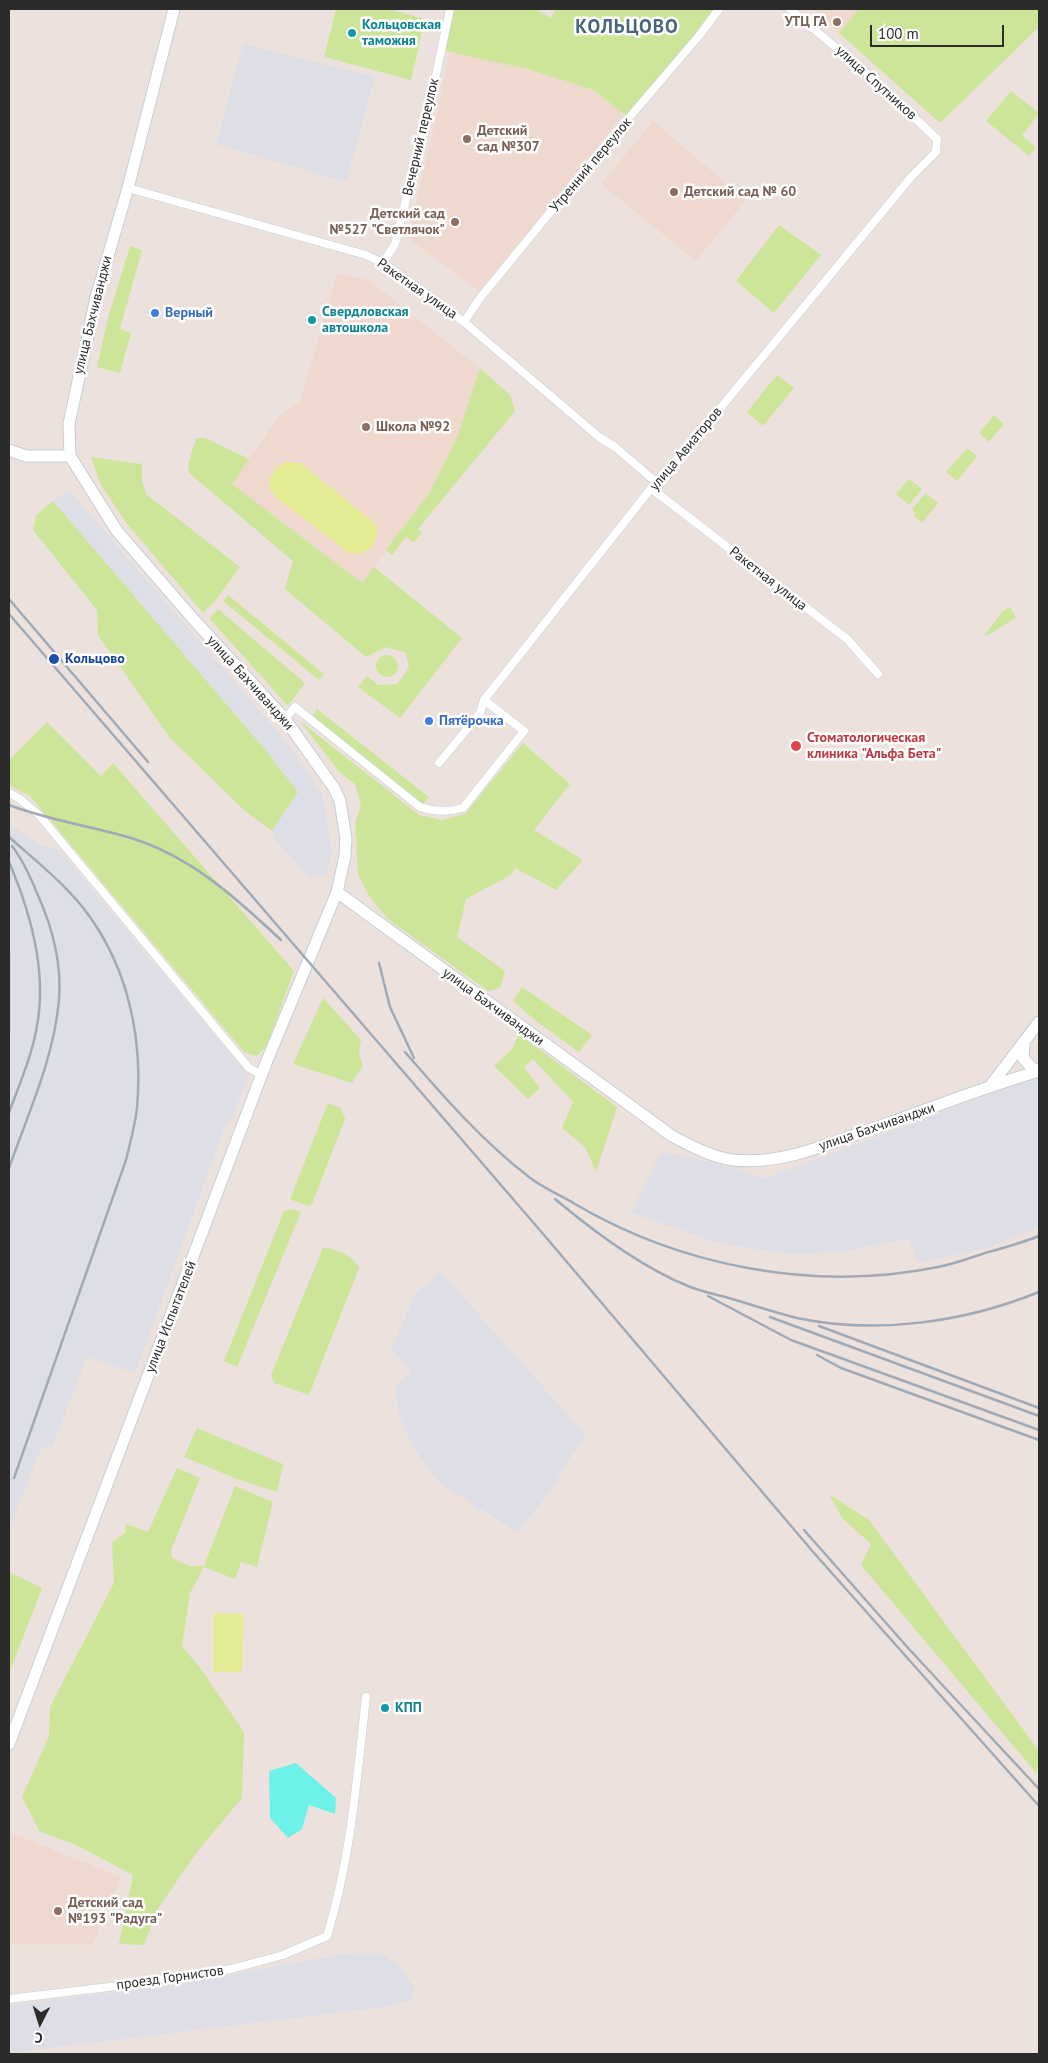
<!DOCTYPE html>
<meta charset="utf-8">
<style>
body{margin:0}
#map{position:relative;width:1048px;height:2063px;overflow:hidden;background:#ede1dd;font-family:"PT Sans",sans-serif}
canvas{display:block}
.frame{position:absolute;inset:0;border:10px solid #2b2b2b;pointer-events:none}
.north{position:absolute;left:15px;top:1998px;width:50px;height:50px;-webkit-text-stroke:4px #fff;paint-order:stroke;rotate:185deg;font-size:14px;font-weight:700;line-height:20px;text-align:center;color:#2b2b2b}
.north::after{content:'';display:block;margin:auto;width:18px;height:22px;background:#2b2b2b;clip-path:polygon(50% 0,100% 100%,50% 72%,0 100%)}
.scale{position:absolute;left:870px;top:25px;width:134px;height:22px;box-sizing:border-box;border:2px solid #2b2b2b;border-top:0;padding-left:6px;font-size:15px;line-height:18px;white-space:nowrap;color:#2b2b2b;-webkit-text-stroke:4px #fff;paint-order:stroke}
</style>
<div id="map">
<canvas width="1048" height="2063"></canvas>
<div class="frame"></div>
<div class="north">С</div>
<div class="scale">100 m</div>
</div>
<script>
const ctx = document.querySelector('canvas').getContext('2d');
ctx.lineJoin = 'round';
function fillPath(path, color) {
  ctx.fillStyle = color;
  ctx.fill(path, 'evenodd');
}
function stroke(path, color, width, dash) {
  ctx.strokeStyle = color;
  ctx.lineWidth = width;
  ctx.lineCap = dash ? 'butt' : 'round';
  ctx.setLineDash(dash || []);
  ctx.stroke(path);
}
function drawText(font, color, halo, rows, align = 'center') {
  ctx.font = font + ' "PT Sans",sans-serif';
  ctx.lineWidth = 5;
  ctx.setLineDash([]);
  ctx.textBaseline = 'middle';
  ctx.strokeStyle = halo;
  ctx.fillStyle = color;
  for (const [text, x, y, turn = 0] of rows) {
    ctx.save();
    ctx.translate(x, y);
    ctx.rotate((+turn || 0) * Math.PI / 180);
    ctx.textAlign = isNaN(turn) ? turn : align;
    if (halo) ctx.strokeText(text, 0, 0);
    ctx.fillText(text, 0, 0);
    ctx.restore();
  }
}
const industrial = new Path2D(`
 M243,44L375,77L346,182L216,144Z
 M69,490L288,744L323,796L332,852L326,875L309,877L274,838L272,831L298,792L268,753L53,501Z
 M9,824L41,845L59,850L248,1075L235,1112L225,1126L135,1373L87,1357L52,1447L41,1448L9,1530Z
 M1039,1076V1227L987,1248L918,1263L909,1239L845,1251L796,1255L722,1244L631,1213L661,1152L690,1157L766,1178Z
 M439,1270L585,1434L547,1496L517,1532L439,1483L415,1450L399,1416L395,1386L412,1371L391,1349L417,1291L424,1285L429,1284Z
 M349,1953H379L401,1966L414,1989L412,1999L391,2006L9,2053V2005L166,1986Z`);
const education = new Path2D(`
 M812,9H859L839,33Z
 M449,52L528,69L593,90L625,113L479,291L408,238L439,105Z
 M653,121L746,200L696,261L601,184Z
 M337,273L368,280L480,368L457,438L429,493L362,583L232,484L279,416L300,402Z
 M9,1832L121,1877L93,1944H9Z`);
const green = new Path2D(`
 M336,9H389L425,19L411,80L324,57Z
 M451,9H536L551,18L556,9H719L630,118L593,90L528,69L440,50Z
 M859,9H1039V27L940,123L839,33Z
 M1011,91L1039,113L1022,136L1036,147L1029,156L986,121Z
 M779,225L821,255L774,313L736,281Z
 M130,246L142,250L120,329L131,333L120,373L97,367L108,318Z
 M480,368L510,395L515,411L418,529L422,532L414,543L406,537L392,555L386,550L429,493L457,438Z
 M777,375L794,388L763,426L747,412Z
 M994,415L1004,424L989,442L979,433Z
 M196,438H205L249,459L232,484L362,583L374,567L462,638L400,718L358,687L367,676L378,685L397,684L409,668L406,653L386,647L366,657L285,589L293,561L189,473L188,465Z
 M967,448L977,456L957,481L946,472Z
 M91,457L142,464V481L146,494L240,567L215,601L203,613L127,524L101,485Z
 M909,479L922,489L909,505L896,494Z
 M926,493L938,503L922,523L915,517L913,508Z
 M53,501L268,753L298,792L272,831L245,811L170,738L98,635L97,610L33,530L36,515Z
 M228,595L324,674L319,680L223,601Z
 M1010,607L1016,618L986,636L985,634L1003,611Z
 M218,609L305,683L288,706L209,618Z
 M376 666a11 11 0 1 1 22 0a11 11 0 1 1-22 0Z
 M317,709L429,797L421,806L311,718Z
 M300,721L419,815L442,820L465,814L523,743L570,784L534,830L583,860L556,890L515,868L511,875L466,899L457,937L505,971L500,988L488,991L389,920L369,896L358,874L355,823L361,805L355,784L340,773Z
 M47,722L101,776L113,763L294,971L266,1047L257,1056L244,1052L30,796L9,785V760Z
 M522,987L592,1035L579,1052L536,1021L513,1001Z
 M323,998L361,1040L359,1053L363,1066L352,1083L293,1064Z
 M519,1034L617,1107L596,1172L585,1147L562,1128L573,1102L533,1059L524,1067L540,1088L528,1099L494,1066L512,1049Z
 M328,1103L341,1108L345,1119L312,1204L307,1206L290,1199Z
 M291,1209L301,1212L237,1367L224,1361L284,1211Z
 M323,1248C336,1248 353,1256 359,1268L309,1395L274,1383L271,1375Z
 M197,1428L283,1464L277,1492L237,1479L184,1457Z
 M177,1468L200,1478L171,1551L172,1558L189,1566H204L235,1486L273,1502L257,1567L241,1562L235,1579L204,1567L190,1593L182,1646L201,1669L244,1732L242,1798L197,1852L157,1910L144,1945L119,1944L133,1875L74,1844L40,1832L22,1797L49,1736L50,1707L114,1583L112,1542L125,1533L126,1524L148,1532Z
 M829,1494L869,1520L1039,1751L1037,1774L861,1565L871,1544L842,1518Z
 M9,1572L42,1588L9,1674Z`);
const pitch = new Path2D(`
 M286,462L300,463L376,524C380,543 369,556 349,553L277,498L269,488C270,475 273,468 286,462Z
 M214,1613L244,1614L242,1672H213Z`);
const water = new Path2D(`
 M296,1763L336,1798L335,1814L309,1805L302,1829L288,1838L270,1818L269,1771Z`);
const minor = new Path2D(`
 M128,188L366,255L383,263L464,322L599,437L615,447L656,482
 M383,263L395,244L430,103L450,9
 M464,322L480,298L598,154L698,37L719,9
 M652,489L847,639L878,674
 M285,719L295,707L420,807C435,812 448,812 463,808L524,731L484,700
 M439,763L480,713L484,700L656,482L689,446L912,176L936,152L937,139L879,84L790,9
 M9,793L20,799L39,815L249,1068L262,1075
 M9,1999L126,1985L231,1969L283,1955L327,1936C351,1859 357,1776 366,1697`);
const secondary = new Path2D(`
 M9,450L26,456H70
 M337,892L672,1136C691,1146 711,1157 733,1160C777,1165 825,1146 866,1131C924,1111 981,1088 1039,1071
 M1024,1043L1023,1058L1032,1068L1039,1071
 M991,1085L1039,1022
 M9,1744L266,1063L337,892L345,856L346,839L340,801L334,788L285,719L195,621L117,531L70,456L69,424L96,297L128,188L174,9`);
const rail = new Path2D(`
 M9,599L148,762
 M9,614L544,1235L814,1553L1039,1806
 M9,805C48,820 90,826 131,838C192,857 236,898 281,940
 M9,837C37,862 68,886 90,917C129,972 143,1041 137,1108C135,1126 130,1143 126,1160L14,1478
 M9,862C30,911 47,972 37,1026C32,1056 19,1085 9,1113
 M9,954V1031
 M379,963L390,1007L414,1058
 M405,1052C443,1096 482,1141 529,1177C543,1188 560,1195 575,1204C682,1267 815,1292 938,1267C954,1264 970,1258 985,1253C1003,1248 1022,1243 1039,1236
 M9,1168C28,1114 54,1058 59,1000C62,963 52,926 37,893C30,876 23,860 12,846
 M555,1199C592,1230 643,1268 688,1286C704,1293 722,1295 739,1301C758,1307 777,1313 797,1318C877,1335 965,1322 1039,1292
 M708,1296L791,1340L1039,1430
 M770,1317L1039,1416
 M819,1326L1039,1408
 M817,1355L841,1368L1039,1440
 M804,1530L909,1649L1039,1789`);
const markers = [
 [837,22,5,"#8d6e63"],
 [352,33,5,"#0f9aa8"],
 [467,139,5,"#8d6e63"],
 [674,192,5,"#8d6e63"],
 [455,222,5,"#8d6e63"],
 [155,313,5,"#3f7fe0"],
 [312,320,5,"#0f9aa8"],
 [366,427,5,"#8d6e63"],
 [54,659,6,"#1a4fb4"],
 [429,721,5,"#3f7fe0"],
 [796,746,6,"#e0444e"],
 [385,1708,5,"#0f9aa8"],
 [58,1911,5,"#8d6e63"]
];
const educationNames = [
 ["УТЦ ГА",827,22,"right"],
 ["Детский",477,131],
 ["сад №307",477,147],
 ["Детский сад № 60",684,192],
 ["Детский сад",445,214,"right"],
 ["№527 \"Светлячок\"",445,230,"right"],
 ["Школа №92",376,427],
 ["Детский сад",68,1903],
 ["№193 \"Радуга\"",68,1919]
];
const cultureNames = [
 ["Кольцовская",362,25],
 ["таможня",362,41],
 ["Свердловская",322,312],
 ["автошкола",322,328],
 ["КПП",395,1708]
];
const streetNames = [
 ["улица Спутников",876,83,42],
 ["Вечерний переулок",421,137,-77],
 ["Утренний переулок",591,165,-50],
 ["Ракетная улица",417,289,35],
 ["улица Бахчиванджи",93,315,-76],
 ["улица Авиаторов",686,449,-50],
 ["Ракетная улица",768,579,38],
 ["улица Бахчиванджи",250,683,48],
 ["улица Бахчиванджи",493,1007,36],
 ["улица Бахчиванджи",877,1127,-19],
 ["улица Испытателей",171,1317,-69],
 ["проезд Горнистов",170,1978,-8]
];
const shopNames = [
 ["Верный",165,313],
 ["Пятёрочка",439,721]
];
const transitNames = [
 ["Кольцово",65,659]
];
const healthNames = [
 ["Стоматологическая",807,738],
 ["клиника \"Альфа Бета\"",807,754]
];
const districtNames = [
 ["КОЛЬЦОВО",627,28]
];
fillPath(industrial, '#dedee6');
fillPath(education, '#efd8cd');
fillPath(green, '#cce599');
fillPath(pitch, '#e4ec94');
fillPath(water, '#6ef1e9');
stroke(minor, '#c5ced5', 9);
stroke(secondary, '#c5ced5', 13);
stroke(minor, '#fff', 8);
stroke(secondary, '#fff', 11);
stroke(rail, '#a0aab6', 2.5);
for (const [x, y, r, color] of markers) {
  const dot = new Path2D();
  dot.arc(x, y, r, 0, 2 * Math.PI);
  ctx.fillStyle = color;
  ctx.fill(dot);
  stroke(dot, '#fff', 2);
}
drawText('bold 14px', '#785e54', '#fff', educationNames, 'left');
drawText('bold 14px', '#0d838f', '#fff', cultureNames, 'left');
drawText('14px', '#2b2b2b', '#fff', streetNames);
drawText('bold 14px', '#366cbe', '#fff', shopNames, 'left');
drawText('bold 14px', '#164399', '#fff', transitNames, 'left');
drawText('bold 14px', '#be3a42', '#fff', healthNames, 'left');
ctx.letterSpacing = '1px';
drawText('bold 19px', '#4a647d', '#fff', districtNames);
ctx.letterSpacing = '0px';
</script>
